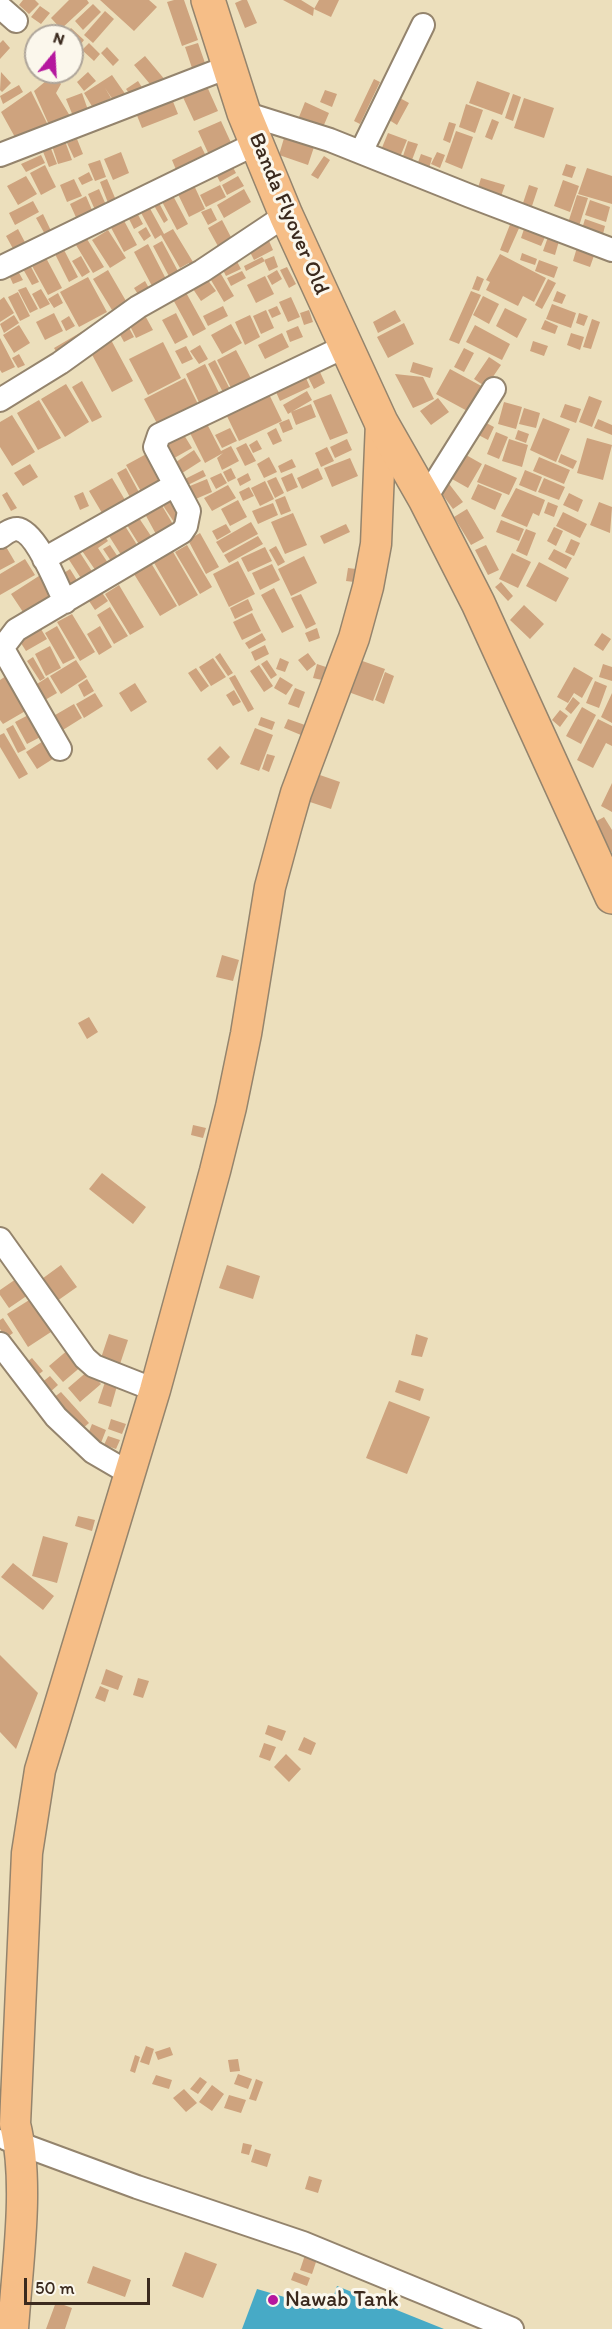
<!DOCTYPE html>
<style>
body{margin:0}
#map{position:relative;width:612px;height:2329px;overflow:hidden;background:#ecdfbc;font-family:Itim,sans-serif}
canvas{display:block}
.north{position:absolute;left:24px;top:24px;width:60px;height:60px;box-sizing:border-box;background:#fbf7ec;border:2px solid #aea59a;border-radius:50%;rotate:18deg;font-size:16px;font-weight:700;line-height:24px;text-align:center;color:#3b2a1e}
.north::after{content:'';display:block;margin:auto;width:21px;height:27px;background:#b5179e;clip-path:polygon(50% 0,100% 100%,50% 72%,0 100%)}
.scale{position:absolute;left:24px;top:2278px;width:126px;height:27px;box-sizing:border-box;border:3px solid #3b2a1e;border-top:0;padding-left:8px;font-size:18px;line-height:21px;white-space:nowrap;color:#3b2a1e;-webkit-text-stroke:4px #fbf7ec;paint-order:stroke}
</style>
<div id="map">
<canvas width="612" height="2329"></canvas>
<div class="north">N</div>
<div class="scale">50 m</div>
</div>
<script>
const ctx = document.querySelector('canvas').getContext('2d');
ctx.lineJoin = 'round';
function fillPath(path, color) {
  ctx.fillStyle = color;
  ctx.fill(path, 'evenodd');
}
function stroke(path, color, width, dash) {
  ctx.strokeStyle = color;
  ctx.lineWidth = width;
  ctx.lineCap = dash ? 'butt' : 'round';
  ctx.setLineDash(dash || []);
  ctx.stroke(path);
}
function drawText(font, color, halo, rows, align = 'center') {
  ctx.font = font + ' Itim,sans-serif';
  ctx.lineWidth = 6;
  ctx.setLineDash([]);
  ctx.textBaseline = 'middle';
  ctx.strokeStyle = halo;
  ctx.fillStyle = color;
  for (const [text, x, y, turn = 0] of rows) {
    ctx.save();
    ctx.translate(x, y);
    ctx.rotate((+turn || 0) * Math.PI / 180);
    ctx.textAlign = isNaN(turn) ? turn : align;
    if (halo) ctx.strokeText(text, 0, 0);
    ctx.fillText(text, 0, 0);
    ctx.restore();
  }
}
const water = new Path2D(`
 M337,2286L444,2329H242L257,2289L329,2310Z`);
const building = new Path2D(`
 M23,0H35L39,4L29,14L19,5Z
 M69,0H87L89,3L61,29L51,18Z
 M100,0H149L157,7L134,31Z
 M174,0H184L198,40L182,46L167,2Z
 M242,0H247L257,23L245,28L235,3Z
 M283,0H301L314,8L313,16Z
 M319,0H339L331,17L314,9Z
 M93,4L101,12L83,30L75,21Z
 M40,6L50,13L41,24L31,17Z
 M105,11L114,19L93,43L84,35Z
 M71,28L84,40L78,48L72,43V36H63Z
 M3,40L10,48L0,59V43Z
 M89,43L100,54L94,61L82,50Z
 M198,43L205,63L192,68L185,47Z
 M107,47L119,60L113,66L101,53Z
 M145,56L166,81L155,90L134,65Z
 M1,72L11,83L2,92L0,90Z
 M88,72L96,81L84,91L77,82Z
 M53,75L61,84L56,93L70,116L49,125L34,91Z
 M112,75L126,95L115,103L105,88L111,98L93,108L84,93Z
 M374,79L380,82L360,124L354,121Z
 M138,81L143,89L131,96L126,89Z
 M477,81L510,93L502,115L469,103Z
 M205,82L218,111L194,121L181,93Z
 M19,85L23,92L3,104L0,96Z
 M325,90L337,94L332,107L320,102Z
 M31,91L48,125L16,139L1,112Z
 M82,93L88,110L73,116L66,99Z
 M170,94L178,114L142,128L134,108Z
 M513,94L521,97L513,121L505,118Z
 M398,97L409,103L397,125L386,118Z
 M524,98L554,108L544,138L514,128Z
 M305,102L329,113L321,132L297,122Z
 M466,104L483,110L475,133L459,127Z
 M492,119L499,122L492,140L485,137Z
 M221,121L233,147L210,157L198,131Z
 M449,122L456,124L450,143L443,140Z
 M287,128L317,138L308,165L279,155Z
 M456,131L473,137L462,169L445,162Z
 M388,133L407,140L400,157L381,150Z
 M77,139L83,154L74,158L67,143Z
 M65,141L72,160L58,164L52,146Z
 M408,141L418,144L412,160L403,156Z
 M50,146L57,164L49,167L42,149Z
 M201,146L207,158L177,172L172,160Z
 M121,152L129,173L113,180L104,159Z
 M437,152L445,155L440,168L431,164Z
 M421,154L432,158L428,172L416,168Z
 M41,155L45,163L26,172L21,164Z
 M324,156L330,160L318,179L311,175Z
 M228,158L236,173L220,182L212,166Z
 M100,160L106,177L95,181L88,164Z
 M566,164L576,167L572,178L562,175Z
 M45,165L56,187L41,195L30,173Z
 M587,168L612,176V204L578,194Z
 M89,172L93,180L82,185L78,178Z
 M26,176L37,194L18,205L7,186Z
 M238,176L244,186L227,195L222,185Z
 M481,178L505,185L500,199L477,191Z
 M74,179L82,196L67,202L60,185Z
 M107,179L118,205L110,208L100,182Z
 M563,180L579,186L570,212L554,206Z
 M192,181L205,209L189,217L175,188Z
 M220,185L226,197L206,207L200,195Z
 M529,185L538,188L532,206L523,203Z
 M99,189L106,205L95,210L88,194Z
 M244,189L251,202L224,218L217,205Z
 M170,190L188,224L177,230L159,196Z
 M577,195L588,198L579,226L568,223Z
 M86,196L95,217L79,224L70,204Z
 M157,199L168,220L164,223L152,202Z
 M590,200L610,207L606,222L585,215Z
 M33,201L39,212L15,225L9,213Z
 M147,203L164,234L173,229L193,262L201,257L206,267L195,273L189,263L180,268L161,235L155,239L138,207Z
 M211,208L217,220L208,225L201,212Z
 M135,209L143,224L134,229L126,213Z
 M43,214L53,235L47,238L36,218Z
 M121,215L137,245L124,252L108,222Z
 M585,219L605,226L602,238L581,232Z
 M222,220L233,241L219,248L208,228Z
 M511,222L520,226L508,253L500,250Z
 M146,227L151,236L144,241L138,232Z
 M18,229L28,248L16,254L6,236Z
 M524,229L545,237L541,246L521,238Z
 M108,230L126,258L110,268L92,240Z
 M266,234L273,250L254,260L246,244Z
 M548,237L559,241L555,255L543,251Z
 M87,239L104,267L93,273L76,245Z
 M162,241L180,275L171,280L153,246Z
 M148,244L166,279L152,286L134,252Z
 M578,244L596,250L590,267L573,261Z
 M63,248L78,277L69,282L54,252Z
 M522,253L537,259L535,265L520,260Z
 M233,254L241,269L226,276L219,262Z
 M500,254L546,278L534,302L523,296L518,306L486,290L490,282L486,280Z
 M45,256L62,288L48,295L31,264Z
 M81,256L90,272L82,277L72,261Z
 M274,256L278,267L269,271L264,260Z
 M262,257L265,261L246,271L244,266Z
 M539,260L558,267L554,278L535,271Z
 M30,265L39,282L32,285L23,269Z
 M287,267L296,284L289,288L280,270Z
 M218,269L234,296L224,302L208,275Z
 M108,270L126,301L112,310L93,279Z
 M277,270L282,279L272,285L267,276Z
 M18,271L23,280L13,284L9,275Z
 M242,271L246,278L231,286L227,278Z
 M265,276L274,294L256,303L247,285Z
 M477,276L484,279L479,291L472,289Z
 M88,277L107,312L79,327L60,292Z
 M207,279L216,291L201,301L193,289Z
 M548,279L556,283L542,309L535,305Z
 M145,281L150,290L139,296L134,288Z
 M26,287L38,309L30,313L18,290Z
 M183,287L206,329L193,336L170,294Z
 M41,289L50,304L40,309L32,294Z
 M471,291L481,295L459,344L449,340Z
 M557,291L566,295L562,304L553,301Z
 M18,292L30,316L20,321L8,297Z
 M58,293L63,303L54,308L48,299Z
 M483,296L499,304L489,324L473,315Z
 M4,297L14,313L0,322V300Z
 M291,297L300,317L288,322L279,302Z
 M552,304L576,313L571,328L546,319Z
 M223,306L228,316L208,326L203,316Z
 M277,306L281,314L272,318L268,310Z
 M505,308L527,319L517,338L496,326Z
 M142,310L153,330L136,338L126,318Z
 M266,310L274,328L261,334L253,316Z
 M309,310L313,322L304,325L300,313Z
 M395,310L401,321L378,333L373,322Z
 M54,313L63,331L45,340L36,322Z
 M176,313L188,337L175,344L162,320Z
 M579,313L588,316L584,326L576,323Z
 M14,315L19,323L4,333L0,324Z
 M250,315L260,337L245,345L235,322Z
 M69,316L75,326L66,331L61,321Z
 M592,319L600,322L591,349L583,347Z
 M545,320L558,326L555,334L541,329Z
 M404,323L414,344L388,358L377,337Z
 M127,324L134,337L124,342L117,329Z
 M231,324L242,343L222,354L211,335Z
 M19,325L30,343L14,353L3,335Z
 M475,325L510,344L502,360L466,342Z
 M298,326L303,337L290,342L286,331Z
 M83,331L89,341L60,358L54,348Z
 M282,333L289,347L265,359L258,345Z
 M571,333L584,337L580,350L567,345Z
 M0,338L15,367L2,373L0,370Z
 M110,338L133,381L112,392L89,349Z
 M533,341L548,346L544,356L530,351Z
 M163,342L181,378L148,395L129,359Z
 M200,345L208,359L199,364L190,351Z
 M186,346L193,359L182,364L175,351Z
 M464,348L474,353L464,372L454,367Z
 M236,350L256,388L236,398L217,360Z
 M19,354L25,365L18,368L12,358Z
 M489,357L501,365L486,387L474,379Z
 M215,360L232,393L225,396L208,364Z
 M413,362L433,368L430,378L410,372Z
 M205,364L222,399L202,409L186,374Z
 M450,369L485,388L471,413L436,394Z
 M320,372L325,383L314,389L308,377Z
 M395,374L423,377L434,399L413,408Z
 M185,378L201,410L161,431L144,399Z
 M306,378L310,387L280,401L276,392Z
 M82,381L102,417L92,422L72,387Z
 M66,384L89,422L65,437L41,399Z
 M267,390L282,421L239,441L224,410Z
 M307,391L312,400L288,414L283,405Z
 M331,394L348,433L330,440L313,401Z
 M589,396L602,401L592,427L579,422Z
 M438,398L449,412L431,425L420,411Z
 M39,400L61,438L38,450L17,413Z
 M504,402L522,407L516,429L498,424Z
 M311,404L316,417L296,425L291,412Z
 M565,404L581,409L576,423L560,417Z
 M524,408L540,413L536,428L519,424Z
 M12,415L35,452L12,466L0,447V422Z
 M475,417L494,427L488,440L469,430Z
 M204,418L221,451L231,446L239,461L222,470L217,458L223,453L205,463L187,427Z
 M543,418L570,429L556,462L530,450Z
 M289,419L293,429L283,433L279,423Z
 M598,419L612,425V435L594,428Z
 M230,428L237,441L222,448L215,435Z
 M276,428L282,441L273,445L267,433Z
 M181,430L192,448L169,461L159,443Z
 M518,430L529,434L526,443L515,439Z
 M496,432L508,437L499,459L487,454Z
 M587,438L612,445L603,480L577,473Z
 M347,439L352,450L335,458L330,447Z
 M509,439L528,445L522,467L502,461Z
 M257,440L262,449L253,453L249,445Z
 M246,443L256,461L245,466L236,448Z
 M327,447L334,461L321,467L315,453Z
 M194,450L201,461L176,477L170,466Z
 M459,451L482,464L468,488L445,475Z
 M150,452L167,482L143,495L126,465Z
 M561,454L577,461L573,469L558,462Z
 M269,457L277,472L264,478L257,464Z
 M539,457L570,470L564,484L533,471Z
 M350,458L358,476L332,487L324,468Z
 M292,459L296,467L281,473L278,466Z
 M30,464L38,477L23,486L14,473Z
 M485,464L517,478L509,495L477,482Z
 M126,468L141,496L132,501L117,473Z
 M231,468L236,478L228,482L223,472Z
 M318,468L323,479L302,489L297,478Z
 M203,470L206,476L184,487L181,481Z
 M525,470L542,477L536,492L519,485Z
 M221,473L227,483L216,489L210,478Z
 M248,473L251,480L240,486L237,479Z
 M292,473L298,487L287,492L281,478Z
 M443,476L463,502L453,509L434,483Z
 M276,477L284,493L275,498L267,481Z
 M112,478L128,505L105,518L89,491Z
 M544,478L565,487L559,500L538,492Z
 M207,479L212,492L191,501L185,488Z
 M265,481L274,499L260,506L251,488Z
 M478,484L502,494L495,510L471,499Z
 M228,485L236,498L212,511L204,498Z
 M249,487L254,496L243,501L239,492Z
 M516,488L545,500L539,516L533,513L527,527L501,516Z
 M7,492L17,508L11,511L2,495Z
 M83,492L89,506L80,510L74,496Z
 M569,493L583,500L578,512L563,505Z
 M177,495L183,521L176,525L162,504Z
 M285,496L291,511L281,515L275,500Z
 M238,500L247,517L230,526L221,509Z
 M548,502L558,506L554,517L544,513Z
 M599,502L612,507L610,533L590,525Z
 M273,503L278,515L258,524L252,511Z
 M161,504L174,526L157,536L145,514Z
 M467,509L484,538L471,545L454,517Z
 M563,512L587,524L580,538L556,526Z
 M293,513L307,545L285,554L271,522Z
 M139,518L153,539L140,546L127,525Z
 M501,520L524,529L519,541L496,532Z
 M251,522L258,534L223,553L216,542Z
 M226,524L231,532L217,540L212,531Z
 M346,524L350,532L324,544L320,536Z
 M125,526L139,548L123,558L109,536Z
 M554,527L563,531L556,546L547,541Z
 M526,529L536,533L527,556L516,551Z
 M100,530L108,541L98,548L110,566L98,574L78,545Z
 M200,533L219,567L206,574L188,540Z
 M258,536L263,544L229,563L224,555Z
 M571,539L580,543L574,556L565,552Z
 M5,545L15,562L0,570V548Z
 M75,545L95,576L84,583L64,552Z
 M110,545L120,560L113,564L103,549Z
 M187,545L212,587L200,594L175,552Z
 M486,545L499,570L488,575L475,550Z
 M276,546L285,562L278,566L269,550Z
 M265,547L272,561L248,572L241,558Z
 M554,549L572,558L566,569L548,559Z
 M172,550L198,595L179,606L153,561Z
 M512,553L531,562L518,588L499,579Z
 M304,556L317,583L291,596L278,569Z
 M25,559L35,575L0,595V574Z
 M238,561L255,594L229,607L213,574Z
 M539,562L569,578L556,602L526,586Z
 M151,563L177,606L160,616L134,574Z
 M272,564L280,580L260,590L252,573Z
 M348,568L356,569L354,582L346,581Z
 M70,569L78,582L70,588L61,575Z
 M42,574L56,594L25,615L11,594Z
 M501,582L513,596L508,601L495,587Z
 M119,585L144,627L130,635L105,594Z
 M274,588L294,627L282,633L261,595Z
 M100,590L108,601L95,610L87,598Z
 M301,594L316,624L306,629L291,598Z
 M248,599L253,610L235,619L230,608Z
 M524,605L544,624L530,639L510,620Z
 M110,607L128,636L114,644L97,615Z
 M252,613L261,631L242,640L233,622Z
 M72,614L95,652L80,661L57,622Z
 M38,624L47,639L26,651L17,637Z
 M57,626L75,658L63,664L45,633Z
 M100,626L112,647L99,655L87,634Z
 M317,628L320,638L309,642L305,633Z
 M262,633L266,640L249,649L245,643Z
 M602,633L611,639L603,651L594,645Z
 M265,645L269,654L255,661L251,652Z
 M50,646L61,668L46,676L35,654Z
 M220,653L233,673L228,676L215,657Z
 M308,653L316,664L307,671L298,660Z
 M33,657L45,678L40,681L27,661Z
 M213,658L226,677L211,686L199,667Z
 M280,658L289,662L285,672L276,669Z
 M354,658L385,669L373,701L343,690Z
 M76,660L87,677L61,694L50,676Z
 M267,660L277,675L271,679L261,664Z
 M317,664L326,667L322,680L313,678Z
 M603,664L612,667V681L599,677Z
 M259,665L273,686L264,692L250,671Z
 M574,667L593,678L582,698L574,693L568,703L557,697Z
 M196,668L209,686L201,692L188,673Z
 M385,672L394,676L384,704L375,700Z
 M9,674L34,706L3,724L0,720V680Z
 M235,675L254,709L248,712L229,678Z
 M48,677L57,693L45,700L37,684Z
 M280,677L293,685L286,695L274,688Z
 M87,679L94,691L84,697L78,685Z
 M595,681L607,686L599,708L586,703Z
 M135,683L147,702L131,712L119,693Z
 M295,688L305,692L299,708L288,704Z
 M234,690L241,702L233,706L226,695Z
 M95,693L103,706L84,718L76,704Z
 M612,693V723L601,717Z
 M573,697L580,703L571,714L565,709Z
 M74,704L82,718L58,733L50,718Z
 M582,707L596,715L581,744L566,736Z
 M560,710L568,716L560,727L552,720Z
 M36,711L48,733L27,744L15,722Z
 M261,717L275,722L272,730L258,725Z
 M288,719L305,725L301,735L284,728Z
 M598,719L612,726V746L606,743L593,768L577,760Z
 M13,725L26,749L18,753L6,729Z
 M255,728L273,735L259,771L240,764Z
 M4,733L28,774L19,779L0,747V735Z
 M48,738L59,755L37,769L26,752Z
 M220,746L230,757L217,770L207,759Z
 M267,754L275,756L269,772L262,769Z
 M317,774L340,782L331,809L307,801Z
 M612,783V812L601,806Z
 M604,817L612,830V853L593,823Z
 M222,955L239,960L233,981L216,977Z
 M89,1017L98,1032L87,1039L78,1023Z
 M193,1125L206,1128L203,1138L191,1135Z
 M102,1173L146,1207L133,1224L89,1189Z
 M61,1265L77,1287L50,1306L35,1284Z
 M227,1265L260,1276L253,1299L219,1288Z
 M16,1279L28,1295L9,1308L0,1295V1290Z
 M34,1297L54,1330L28,1347L7,1314Z
 M3,1318L13,1333L6,1338L0,1329V1320Z
 M109,1334L128,1340L118,1370L99,1364Z
 M416,1334L428,1338L422,1357L411,1355Z
 M69,1349L83,1365L63,1382L49,1366Z
 M32,1358L43,1371L33,1379L22,1366Z
 M89,1370L101,1384L80,1402L68,1388Z
 M50,1376L58,1385L49,1393L41,1383Z
 M399,1380L424,1389L420,1401L395,1392Z
 M105,1382L117,1386L111,1407L98,1403Z
 M61,1392L89,1423L82,1429L53,1398Z
 M389,1401L430,1417L407,1474L366,1458Z
 M111,1419L126,1424L122,1434L108,1429Z
 M92,1424L106,1430L99,1448L85,1442Z
 M108,1436L120,1440L116,1449L104,1445Z
 M78,1516L95,1520L92,1531L75,1526Z
 M43,1536L68,1543L57,1583L32,1576Z
 M13,1563L54,1596L43,1610L1,1577Z
 M0,1655L38,1693L16,1749L0,1732Z
 M106,1669L123,1676L118,1690L101,1684Z
 M138,1678L149,1681L143,1698L133,1695Z
 M100,1686L109,1690L105,1702L95,1698Z
 M268,1725L286,1731L282,1741L265,1734Z
 M304,1737L316,1743L311,1755L298,1750Z
 M264,1743L276,1747L270,1761L259,1757Z
 M286,1754L301,1769L289,1782L274,1767Z
 M146,2046L154,2049L149,2065L140,2062Z
 M170,2047L173,2055L158,2060L155,2052Z
 M135,2055L140,2057L135,2073L130,2071Z
 M238,2059L240,2071L230,2072L228,2060Z
 M238,2074L252,2079L248,2089L234,2084Z
 M156,2075L172,2080L169,2089L152,2084Z
 M200,2077L207,2082L198,2094L190,2089Z
 M256,2079L263,2082L256,2101L249,2099Z
 M212,2085L224,2094L212,2111L199,2102Z
 M184,2089L197,2103L186,2112L173,2098Z
 M229,2095L246,2100L241,2113L224,2108Z
 M243,2143L252,2145L249,2155L241,2153Z
 M255,2149L271,2154L267,2167L251,2162Z
 M309,2176L322,2180L318,2193L305,2189Z
 M185,2252L217,2264L203,2298L172,2286Z
 M305,2255L317,2259L312,2274L300,2270Z
 M93,2266L131,2280L125,2297L87,2283Z
 M294,2272L310,2278L307,2286L291,2280Z
 M56,2302L72,2308L65,2329H46Z`);
const minor = new Path2D(`
 M0,7L16,21
 M244,113L330,140L470,196L612,250
 M361,152L423,25
 M0,155L228,67
 M0,268L257,143
 M0,400L60,363L138,307L202,271L286,215
 M425,499L494,389
 M0,537C5,534 10,529 17,529C36,531 57,585 65,602
 M44,559L175,485
 M3,649L60,749
 M0,651L16,630L182,532L186,526L189,511L155,447L159,435L346,346
 M0,1239L85,1358L94,1366L155,1390
 M0,1344L56,1417L93,1452L129,1473
 M7,2139L137,2187L303,2243L512,2329`);
const major = new Path2D(`
 M13,2329C17,2267 30,2184 15,2124L27,1853L40,1770L155,1390L215,1171L231,1107L246,1034L270,887L286,828L296,793L354,638L368,587L376,544L381,422`);
const highway = new Path2D(`
 M208,0L244,113L286,215L381,422L425,499L478,603L612,897`);
const markers = [
 [273,2300,6,"#b5179e"]
];
const streetNames = [
 ["Banda Flyover Old",288,214,67]
];
const poiNames = [
 ["Nawab Tank",285,2300]
];
fillPath(water, '#47aac6');
fillPath(building, '#cea37e');
stroke(minor, '#94846d', 26);
stroke(major, '#94846d', 33);
stroke(highway, '#94846d', 36);
stroke(minor, '#fff', 22);
stroke(major, '#f6be87', 30);
stroke(highway, '#f6be87', 33);
for (const [x, y, r, color] of markers) {
  const dot = new Path2D();
  dot.arc(x, y, r, 0, 2 * Math.PI);
  ctx.fillStyle = color;
  ctx.fill(dot);
  stroke(dot, '#fbf7ec', 2);
}
drawText('22px', '#3b2a1e', '#fbf7ec', streetNames);
drawText('22px', '#3b2a1e', '#fbf7ec', poiNames, 'left');
</script>
